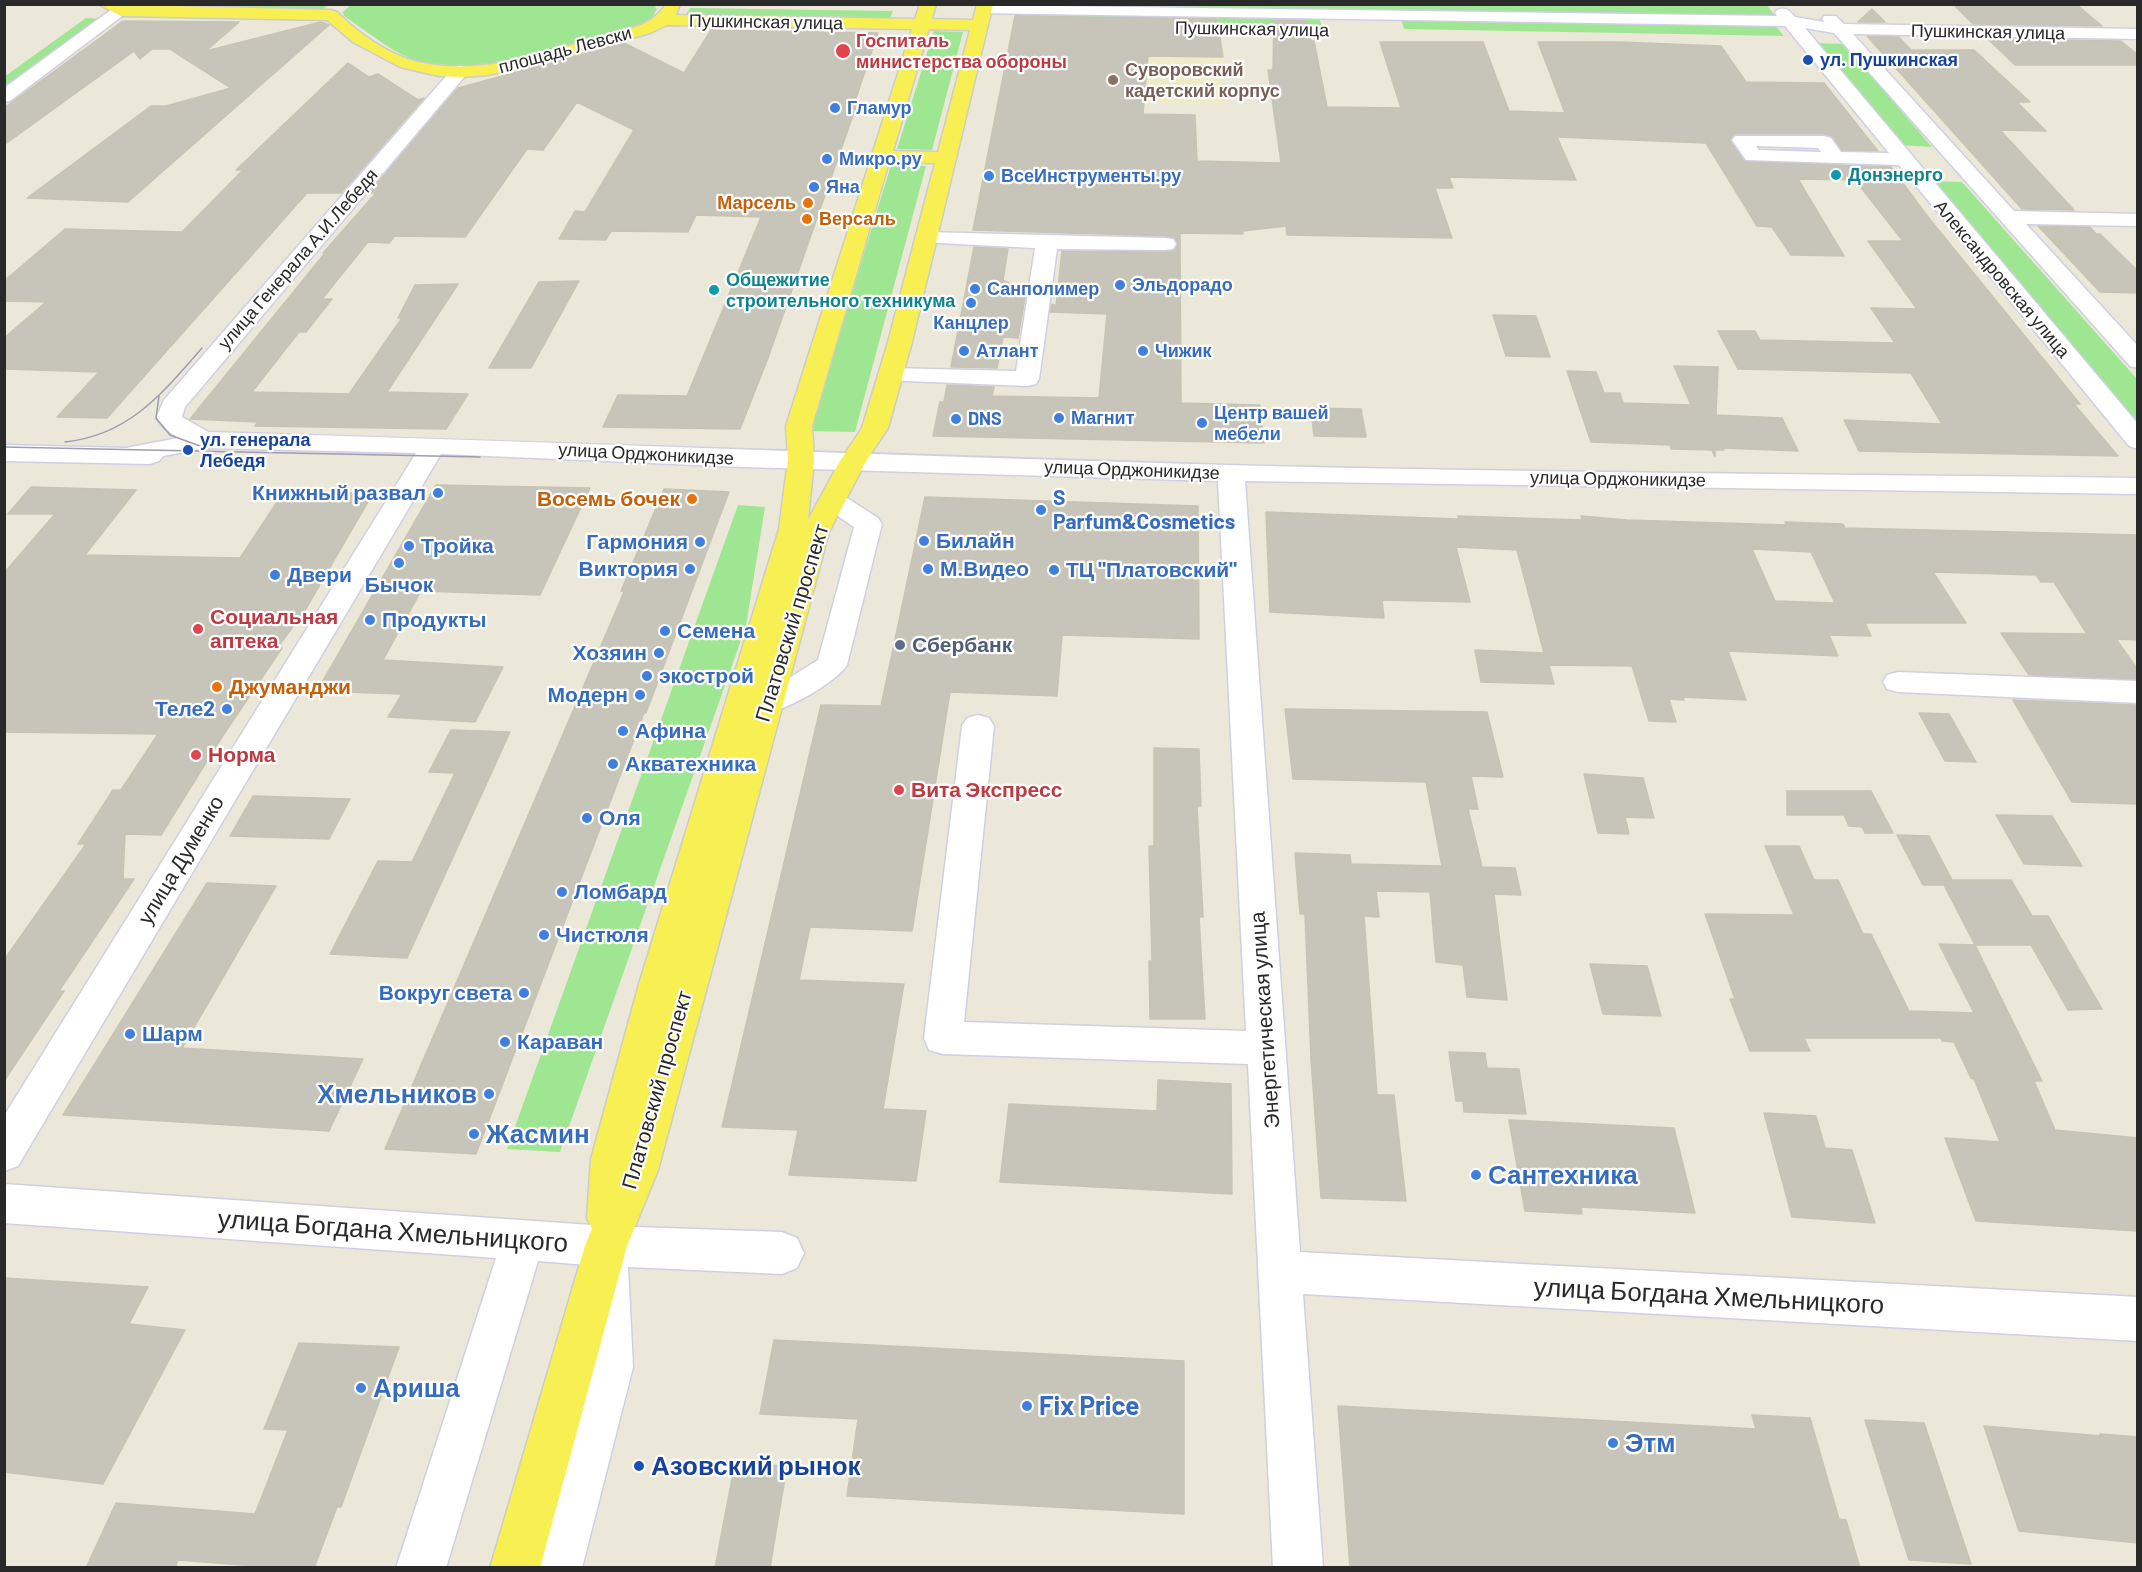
<!DOCTYPE html>
<meta charset="utf-8">
<style>
body{margin:0}
#map{position:relative;width:2142px;height:1572px;overflow:hidden;background:#ece8d9;font-family:Barlow,sans-serif}
canvas{display:block}
.frame{position:absolute;inset:0;border:6px solid #292929;pointer-events:none}
</style>
<div id="map">
<canvas width="2142" height="1572"></canvas>
<div class="frame"></div>
</div>
<script>
const ctx = document.querySelector('canvas').getContext('2d');
ctx.lineJoin = 'round';
function fillPath(path, color) {
  ctx.fillStyle = color;
  ctx.fill(path, 'evenodd');
}
function stroke(path, color, width, dash) {
  ctx.strokeStyle = color;
  ctx.lineWidth = width;
  ctx.lineCap = dash ? 'butt' : 'round';
  ctx.setLineDash(dash || []);
  ctx.stroke(path);
}
function drawText(font, color, halo, rows, align = 'center') {
  ctx.font = font + ' Barlow,sans-serif';
  ctx.lineWidth = 4.5;
  ctx.setLineDash([]);
  ctx.textBaseline = 'middle';
  ctx.strokeStyle = halo;
  ctx.fillStyle = color;
  for (const [text, x, y, turn = 0] of rows) {
    ctx.save();
    ctx.translate(x, y);
    ctx.rotate((+turn || 0) * Math.PI / 180);
    ctx.textAlign = isNaN(turn) ? turn : align;
    if (halo) ctx.strokeText(text, 0, 0);
    ctx.fillText(text, 0, 0);
    ctx.restore();
  }
}
const education = new Path2D(`
 M1022,33L1220,36L1226,105L1114,103L1043,110H996L1011,38Z`);
const green = new Path2D(`
 M147,4L328,5L321,11L141,8Z
 M352,4H653L657,9L652,18L641,24L495,65C472,68 443,68 420,62C393,54 367,31 344,16L343,12Z
 M1022,4H1766L1776,17L1021,6Z
 M690,8L893,11L889,21L684,17Z
 M1015,13L1319,17L1322,28L1013,23Z
 M86,18L103,19L5,91L4,77Z
 M1401,19L1774,24L1784,36L1404,29Z
 M934,31L963,32L932,150L897,149Z
 M1813,43L1844,44L1932,147L1898,145Z
 M891,165L926,166L855,432L810,431Z
 M1930,181L1962,182L2137,379V424Z
 M738,505L765,507L746,626L560,1152L507,1149Z`);
const building = new Path2D(`
 M1953,4H2076L2102,26L1973,24Z
 M1872,9L1885,22H1858Z
 M1015,16L1217,19L1223,57L1148,56L1143,114L1195,115L1197,161L1281,163L1268,70H1273L1274,20L1307,21L1311,41H1314L1327,107L1401,108L1380,42H1483L1509,111L1565,113L1538,42H1619L1721,46L1746,82L1824,83L1878,151L1842,150L1833,137L1824,134H1735L1730,141L1744,161L1891,167L1928,217L2080,404H2074L2118,456L1859,451L1844,420L1942,424L1911,373L1738,369L1718,331H1755L1760,340L1895,343L1871,308L1917,309L1868,241H1903L1855,180L1798,179L1844,256L1791,255L1772,227L1757,226L1706,143L1557,137L1576,180L1449,177L1453,188H1435L1452,238L1287,235L1286,226L1243,231V234L1180,233L1181,403L1260,405L1264,443L933,436L940,402H944L947,385L994,387L992,396L1099,398L1107,314L1050,312L1052,304L1056,306L1062,251L1165,252L1173,251L1178,245L1175,238L1165,236L973,230Z
 M123,21L239,22L206,51L321,22L329,25L128,202L27,198L151,106H166L231,88L170,49H152L140,59L134,51L4,145V108Z
 M711,30L878,33L855,101H858L768,358L740,429L603,427L618,395L687,396L761,217L696,215L688,232L611,231L606,240L559,239L575,211L585,212L634,130L577,102L543,150L527,149L465,237L395,236L389,243L368,242L322,299H332L306,332H299L252,392L349,394L402,318H398L415,285L458,284L387,392L468,394L446,429L255,426L258,422L190,419L325,253H323L376,193H369L458,88L624,43L684,73Z
 M1867,36L1899,37L1911,50H1974L2030,102H2017L2046,131L2000,130L2074,210L2022,209Z
 M1988,39L2121,41L2138,55V65H2015Z
 M348,63L369,77L378,74L418,100L424,98L341,193H307L107,418L57,417L99,372L4,369V338L46,302L4,301V281L65,229L182,232L243,170H236Z
 M2038,226L2090,227L2096,234H2100L2138,271V293L2100,292Z
 M974,247L1008,249L1003,280L1026,292L1018,338L1003,337L997,368L951,367Z
 M579,281L531,368H489L539,282Z
 M1493,315L1536,316L1550,357L1506,356Z
 M1674,366L1718,367L1716,415L1782,418L1798,451L1723,448L1724,450H1715V457L1712,450L1671,449L1670,445L1591,442L1567,371L1596,372L1604,393H1620L1623,403L1691,405Z
 M1311,408L1361,409L1366,437L1314,436Z
 M436,485L590,488L540,595L421,591L383,660L503,667L475,722L388,717L402,694L317,691Z
 M31,487L136,490L85,555L240,558L283,493H373L304,612L277,648H282L222,737L161,835L125,834L123,879H134L59,991H64L4,1081V960L86,844H78L113,790H121L158,734L4,732V573L55,514H8Z
 M664,489L729,492L646,713H644L476,1154L385,1149L624,592L621,591Z
 M925,497L1198,506L1199,639L1062,635L1057,696L950,692L912,931L810,927L799,980L904,984L883,1109L926,1111L916,1181L789,1175L798,1130L722,1127L821,705L881,706Z
 M1266,512L1459,519L1458,516L1582,520L1581,516L1627,520L1787,525L1785,522L1843,524L1845,528L2138,535V640L2116,639L2138,670V679L2029,675L2001,633L2087,634L2054,582H2041L2036,575L1933,572L1966,623H1865L1871,636L1829,635L1838,656L1728,651L1746,700L1683,697L1684,700L1669,699L1676,722L1649,721L1632,666L1549,665L1554,684L1481,682L1475,650L1544,653L1517,550L1456,547L1470,602L1382,600L1384,618L1270,612ZM1752,549L1811,552L1835,603L1775,601Z
 M2013,700L2138,705V804L2072,802Z
 M1285,709L1487,712L1503,777L1471,776L1478,809H1468L1482,867L1515,868L1521,895L1494,894L1507,1000L1467,997L1463,965L1436,962L1430,892L1376,891L1379,917L1364,916L1377,1095H1394L1406,1201L1321,1198L1311,1059L1305,914H1300L1295,853L1350,855L1351,864L1442,866L1426,782L1293,779Z
 M1919,713L1949,714L1976,762L1945,761Z
 M451,730L510,732L407,958L330,954L378,861L412,862L455,773L429,772Z
 M1154,748L1199,749L1201,806H1197L1203,917H1199L1205,1019H1150L1149,961H1152L1149,846H1154Z
 M1584,774L1643,778L1654,818L1625,817L1629,834L1598,833Z
 M1787,791H1871L1893,833H1865L1862,827L1849,826L1844,815H1787Z
 M253,796L350,799L329,839L230,836Z
 M1996,815L2052,816L2082,866L2024,864Z
 M1897,835L1929,836L1952,880H2011L2032,916H2048L2102,1009L2068,1010L2031,945H1975L1944,885H1923Z
 M1765,846H1799L1814,880H1838L1863,934H1871L1909,1011L1974,1013L1939,944L1975,945L2042,1081H2034L2055,1130L2138,1138V1231L1976,1221L1945,1138L2000,1142L1974,1079L1971,1078L1954,1042L1942,1041L1941,1038H1804L1810,1051H1750L1730,999H1735L1705,914L1794,915Z
 M207,883L276,886L182,1048L363,1059L329,1131L63,1115Z
 M1590,964L1647,966L1661,1016L1603,1014Z
 M1449,1052L1485,1053L1487,1068L1519,1069L1526,1114L1464,1112L1463,1101H1456Z
 M1158,1080L1231,1084L1232,1194L1000,1182L1009,1104L1157,1111Z
 M1764,1113L1816,1116L1825,1148L1852,1150L1875,1223L1792,1217Z
 M1509,1120L1674,1128L1695,1213L1581,1207L1582,1214L1525,1211Z
 M4,1278L148,1287L129,1324L185,1330L103,1484L4,1472Z
 M774,1340L1184,1361V1514L847,1496L858,1419L760,1414Z
 M299,1343L399,1347L341,1507H337L314,1568H280L178,1560L175,1568H86L116,1503L255,1514L288,1430L264,1429Z
 M1338,1406L1756,1429L1752,1415L1810,1418L1839,1519L1846,1520L1860,1568H1350Z
 M1865,1420L1924,1423L1971,1564L1909,1560Z
 M1984,1426L2101,1436L2100,1434L2138,1437V1543L2019,1531Z
 M735,1463L787,1466L770,1568H715Z`);
const minor = new Path2D(`
 M119,4H138L10,101L4,102V88Z
 M984,5L1777,16L1775,13L1777,10C1786,7 1789,10 1795,17L1824,22L1822,19L1824,16H1836L1844,24L2138,29V39L1853,34L2014,211L2138,214V226L2026,224L2138,346V368L2130,366L1834,33L1805,28L2138,424V449L2129,446L1899,165L1746,160L1732,140L1735,136H1824L1831,138L1841,152L1889,153L1785,26L978,13L976,10ZM1756,146L1818,148L1821,152L1759,150Z
 M460,66L466,67L469,71L466,75L185,407L182,417L208,432C547,441 887,456 1226,465C1530,473 1834,474 2138,478V494L1245,481L1300,1252L2138,1297V1341L1303,1294L1323,1568H1273L1248,1064L943,1054L929,1050L924,1038L962,726L967,718L978,715L989,718L994,726L964,1022L1246,1031L1218,481L743,467L441,454L18,1166L4,1171V1116L416,453L205,448L163,456L159,461L150,464L4,461V445L126,448L178,438L164,428L156,418L164,400L454,67Z
 M926,232L1165,238L1173,239L1176,244L1173,249L1165,250L1057,249L1039,379L1036,384L1027,386L881,380L878,375L881,370L890,368L1016,371L1035,248L919,242L915,238L919,234Z
 M832,492L841,494L878,518L882,524L847,665C836,682 790,708 770,712C765,713 761,711 756,710L751,702L756,694L781,683L818,660L854,527L823,506L819,500L823,494Z
 M1898,672L2138,681V703L1898,692L1887,689L1883,682L1887,675Z
 M4,1184L606,1226L782,1232L797,1238L804,1253L797,1268L782,1274L628,1267L633,1367L582,1568H532L587,1367L585,1270L587,1265L538,1261L446,1568H396L496,1258L4,1223Z`);
const major = new Path2D(`
 M98,4L331,10L337,12C359,34 391,57 423,63C481,75 542,54 598,37C623,30 651,28 666,4H680L676,15L915,19L920,4H936L932,19L973,20L977,4H993L912,342L888,428L866,461L829,532L658,1170L627,1246L540,1568H490L585,1246L592,1229L587,1218L591,1159L639,984L779,529L788,460L786,426L912,29L667,25L650,33L545,63L488,75L463,77L439,76L400,67L353,42L327,20L121,16ZM929,29L970,30L938,152L893,151ZM889,162L935,163L888,342L862,428L840,461L808,520L814,460L812,426Z`);
const tram = new Path2D(`
 M159,396L156,418L170,435L200,446
 M65,442C129,435 162,394 202,348
 M4,447L480,457`);
const markers = [
 [843,51,8,"#e0444e"],
 [1808,60,6,"#1a4fb4"],
 [1113,80,6,"#8d6e63"],
 [835,108,6,"#3f7fe0"],
 [827,159,6,"#3f7fe0"],
 [1836,175,6,"#0f9aa8"],
 [989,176,6,"#3f7fe0"],
 [814,187,6,"#3f7fe0"],
 [808,203,6,"#e8710a"],
 [807,219,6,"#e8710a"],
 [1120,285,6,"#3f7fe0"],
 [975,289,6,"#3f7fe0"],
 [714,290,6,"#0f9aa8"],
 [971,303,6,"#3f7fe0"],
 [964,351,6,"#3f7fe0"],
 [1143,351,6,"#3f7fe0"],
 [1059,418,6,"#3f7fe0"],
 [956,419,6,"#3f7fe0"],
 [1202,423,6,"#3f7fe0"],
 [188,450,6,"#1a4fb4"],
 [438,493,6,"#3f7fe0"],
 [692,499,6,"#e8710a"],
 [1041,510,6,"#3f7fe0"],
 [924,541,6,"#3f7fe0"],
 [700,542,6,"#3f7fe0"],
 [409,546,6,"#3f7fe0"],
 [399,563,6,"#3f7fe0"],
 [690,569,6,"#3f7fe0"],
 [928,569,6,"#3f7fe0"],
 [1054,570,6,"#3f7fe0"],
 [275,575,6,"#3f7fe0"],
 [370,620,6,"#3f7fe0"],
 [198,629,6,"#e0444e"],
 [665,631,6,"#3f7fe0"],
 [900,645,6,"#5c6f8a"],
 [659,653,6,"#3f7fe0"],
 [647,676,6,"#3f7fe0"],
 [217,687,6,"#e8710a"],
 [640,695,6,"#3f7fe0"],
 [227,709,6,"#3f7fe0"],
 [623,731,6,"#3f7fe0"],
 [196,755,6,"#e0444e"],
 [613,764,6,"#3f7fe0"],
 [899,790,6,"#e0444e"],
 [587,818,6,"#3f7fe0"],
 [562,892,6,"#3f7fe0"],
 [544,935,6,"#3f7fe0"],
 [524,993,6,"#3f7fe0"],
 [130,1034,6,"#3f7fe0"],
 [505,1042,6,"#3f7fe0"],
 [489,1094,6,"#3f7fe0"],
 [474,1134,6,"#3f7fe0"],
 [1476,1175,6,"#3f7fe0"],
 [361,1388,6,"#3f7fe0"],
 [1027,1406,6,"#3f7fe0"],
 [1613,1443,6,"#3f7fe0"],
 [639,1466,6,"#1a4fb4"]
];
const farStreetnames = [
 ["Пушкинская улица",766,22,1],
 ["Пушкинская улица",1252,29,1],
 ["Пушкинская улица",1988,32,1],
 ["площадь Левски",565,50,-15],
 ["улица Генерала А.И.Лебедя",298,259,-49],
 ["Александровская улица",2002,279,50],
 ["улица Орджоникидзе",646,454,3],
 ["улица Орджоникидзе",1132,470,2],
 ["улица Орджоникидзе",1618,479,1]
];
const farHealthnames = [
 ["Госпиталь",856,41],
 ["министерства обороны",856,62]
];
const farTransitnames = [
 ["ул. Пушкинская",1820,60],
 ["ул. генерала",200,440],
 ["Лебедя",200,461]
];
const farEducationnames = [
 ["Суворовский",1125,70],
 ["кадетский корпус",1125,91]
];
const farShopnames = [
 ["Гламур",847,108],
 ["Микро.ру",839,159],
 ["ВсеИнструменты.ру",1001,176],
 ["Яна",826,187],
 ["Эльдорадо",1132,285],
 ["Санполимер",987,289],
 ["Канцлер",971,323,"center"],
 ["Атлант",976,351],
 ["Чижик",1155,351],
 ["Центр вашей",1214,413],
 ["мебели",1214,434],
 ["Магнит",1071,418],
 ["DNS",968,419]
];
const farCulturenames = [
 ["Донэнерго",1848,175],
 ["Общежитие",726,280],
 ["строительного техникума",726,301]
];
const farFoodnames = [
 ["Марсель",796,203],
 ["Версаль",819,219,"left"]
];
const shopNames = [
 ["Книжный развал",426,493,"right"],
 ["S",1053,498],
 ["Parfum&Cosmetics",1053,522],
 ["Билайн",936,541],
 ["Гармония",688,542,"right"],
 ["Тройка",421,546],
 ["Виктория",678,569,"right"],
 ["М.Видео",940,569],
 ["ТЦ \"Платовский\"",1066,570],
 ["Двери",287,575],
 ["Бычок",399,585,"center"],
 ["Продукты",382,620],
 ["Семена",677,631],
 ["Хозяин",647,653,"right"],
 ["экострой",659,676],
 ["Модерн",628,695,"right"],
 ["Теле2",215,709,"right"],
 ["Афина",635,731],
 ["Акватехника",625,764],
 ["Оля",599,818],
 ["Ломбард",574,892],
 ["Чистюля",556,935],
 ["Вокруг света",512,993,"right"],
 ["Шарм",142,1034],
 ["Караван",517,1042]
];
const foodNames = [
 ["Восемь бочек",680,499],
 ["Джуманджи",229,687,"left"]
];
const healthNames = [
 ["Социальная",210,617],
 ["аптека",210,641],
 ["Норма",208,755],
 ["Вита Экспресс",911,790]
];
const streetNames = [
 ["Платовский проспект",792,623,-73],
 ["улица Думенко",181,860,-59],
 ["Энергетическая улица",1265,1020,-94],
 ["Платовский проспект",657,1090,-74]
];
const serviceNames = [
 ["Сбербанк",912,645]
];
const nearShopnames = [
 ["Хмельников",477,1094,"right"],
 ["Жасмин",486,1134],
 ["Сантехника",1488,1175],
 ["Ариша",373,1388],
 ["Fix Price",1039,1406],
 ["Этм",1625,1443]
];
const nearStreetnames = [
 ["улица Богдана Хмельницкого",393,1231,4],
 ["улица Богдана Хмельницкого",1709,1296,3]
];
const nearTransitnames = [
 ["Азовский рынок",651,1466]
];
fillPath(education, '#efeac8');
fillPath(green, '#9fe692');
fillPath(building, '#c7c4b9');
stroke(building, '#c7c4b3', 1.5);
stroke(minor, '#cfcfe3', 3);
stroke(major, '#ccc', 3);
fillPath(minor, '#fff');
fillPath(major, '#f8f053');
stroke(tram, '#9d9cb4', 1.5);
for (const [x, y, r, color] of markers) {
  const dot = new Path2D();
  dot.arc(x, y, r, 0, 2 * Math.PI);
  ctx.fillStyle = color;
  ctx.fill(dot);
  stroke(dot, '#fff', 2);
}
drawText('18px', '#292929', '#fff', farStreetnames);
drawText('bold 18px', '#be3a42', '#fff', farHealthnames, 'left');
drawText('bold 18px', '#164399', '#fff', farTransitnames, 'left');
drawText('bold 18px', '#785e54', '#fff', farEducationnames, 'left');
drawText('bold 18px', '#366cbe', '#fff', farShopnames, 'left');
drawText('bold 18px', '#0d838f', '#fff', farCulturenames, 'left');
drawText('bold 18px', '#c56008', '#fff', farFoodnames, 'right');
drawText('bold 21px', '#366cbe', '#fff', shopNames, 'left');
drawText('bold 21px', '#c56008', '#fff', foodNames, 'right');
drawText('bold 21px', '#be3a42', '#fff', healthNames, 'left');
drawText('21px', '#292929', '#fff', streetNames);
drawText('bold 21px', '#4e5e75', '#fff', serviceNames, 'left');
drawText('bold 26px', '#366cbe', '#fff', nearShopnames, 'left');
drawText('26px', '#292929', '#fff', nearStreetnames);
drawText('bold 26px', '#164399', '#fff', nearTransitnames, 'left');
</script>
